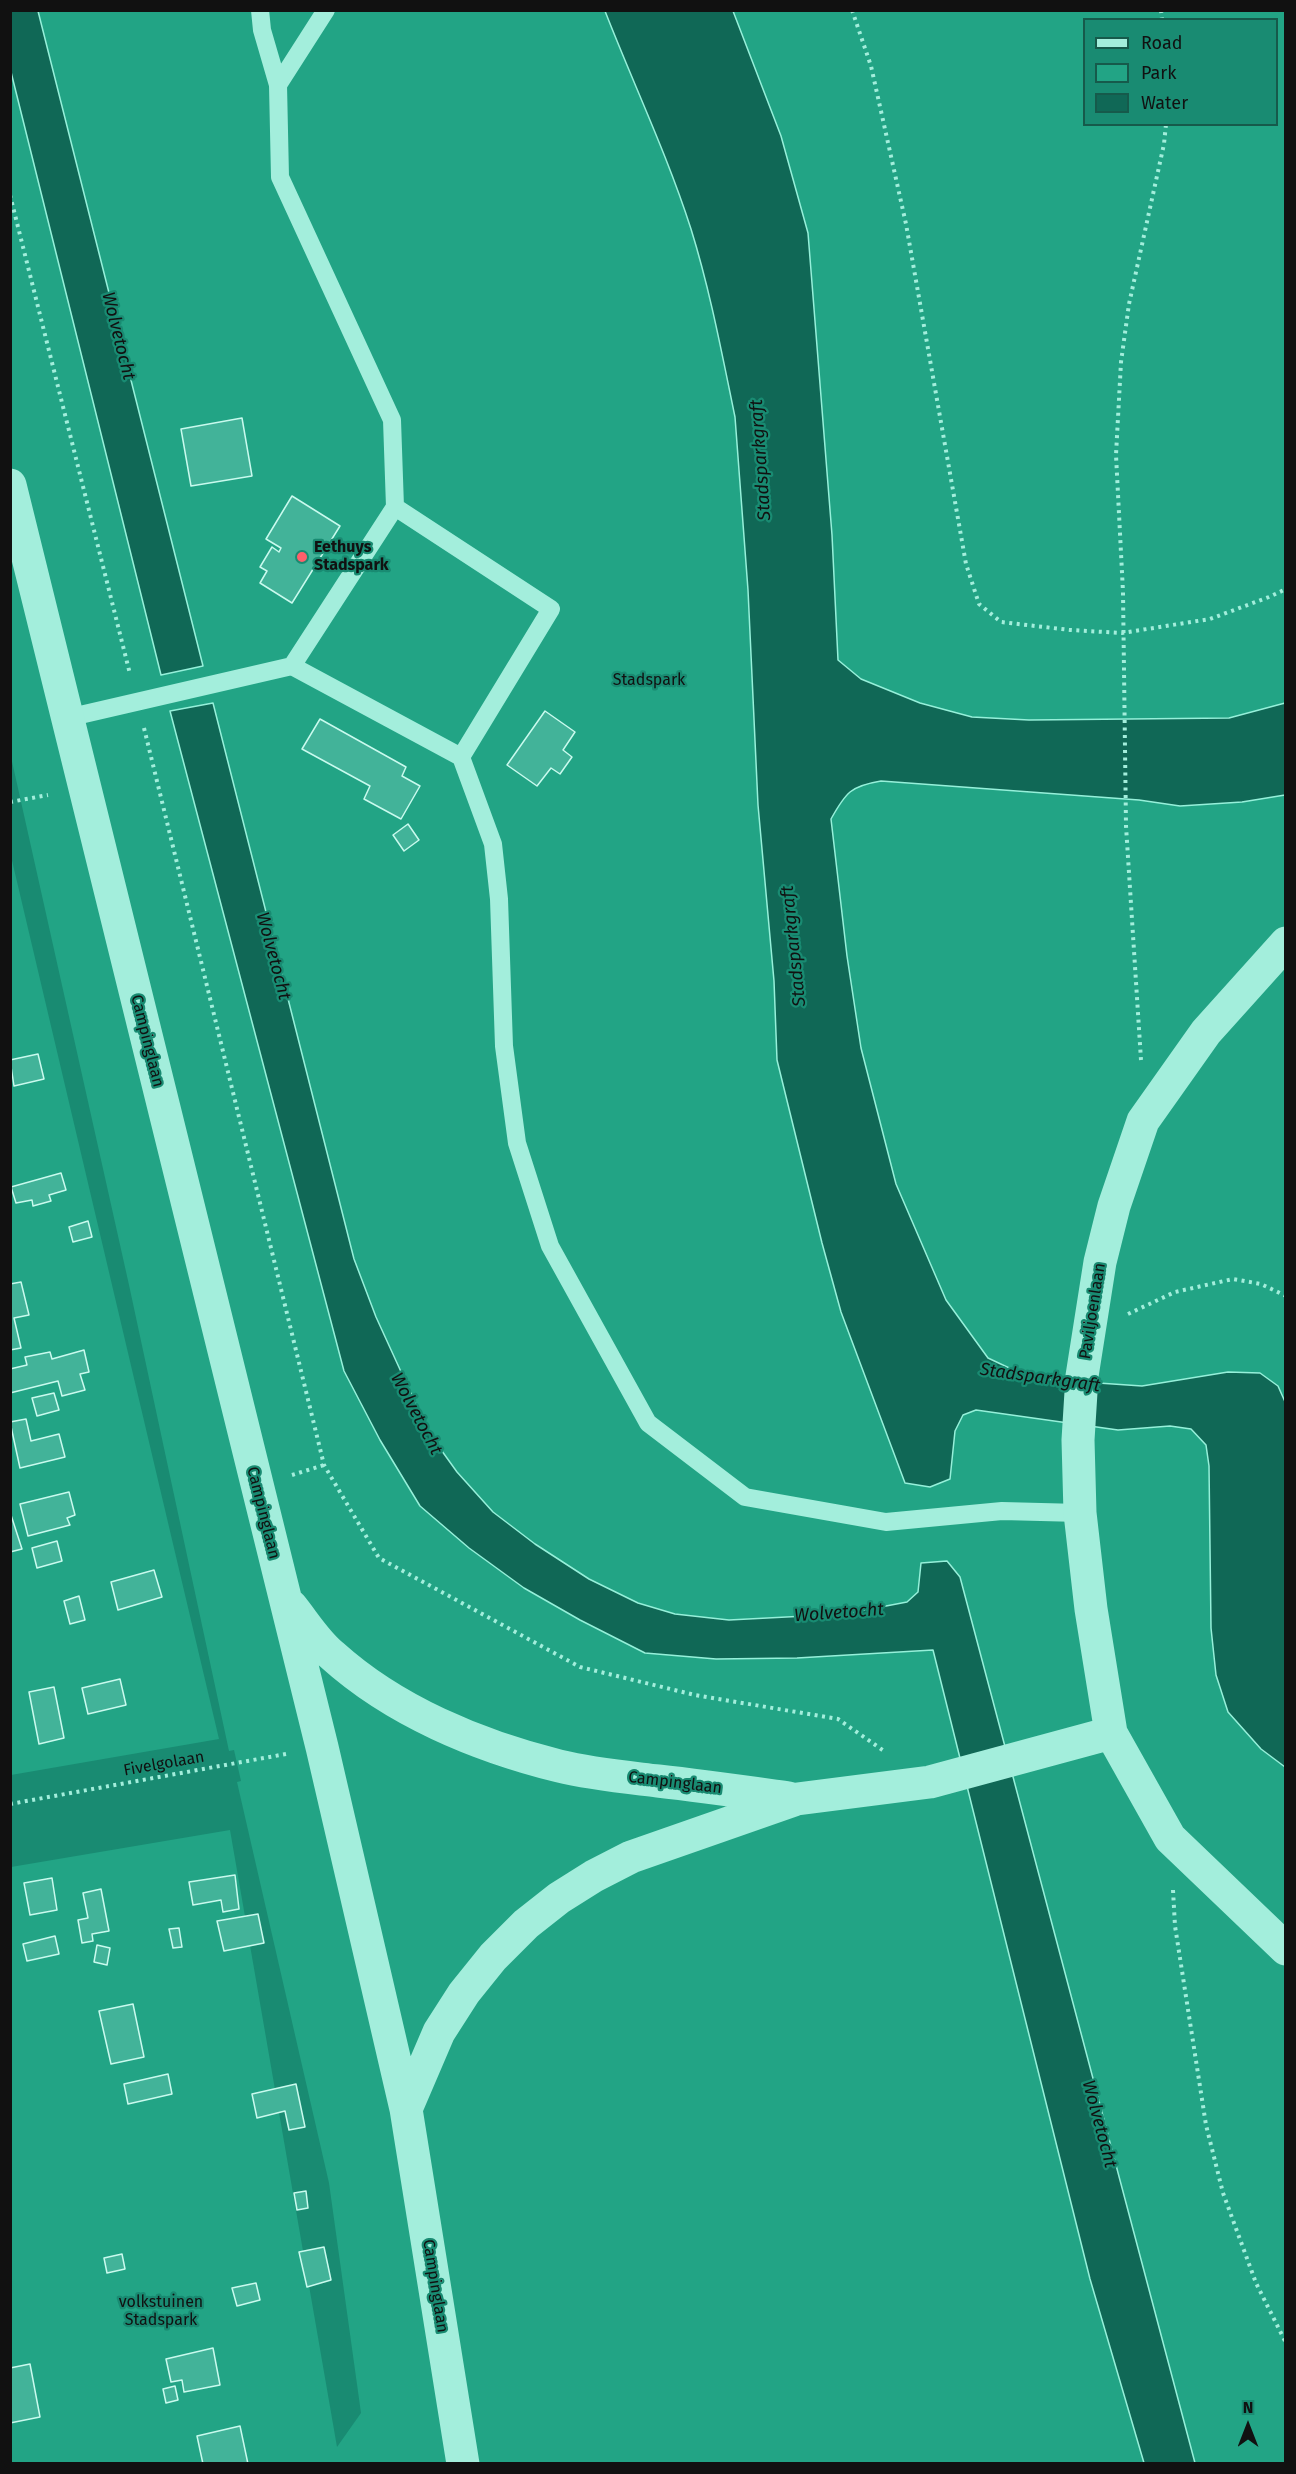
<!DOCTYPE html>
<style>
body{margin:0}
#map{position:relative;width:1296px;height:2474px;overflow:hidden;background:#198b72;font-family:"Fira Sans",sans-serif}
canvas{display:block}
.frame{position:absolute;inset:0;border:12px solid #111;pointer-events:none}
.legend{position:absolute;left:1083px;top:18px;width:195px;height:108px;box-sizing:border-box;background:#198b72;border:2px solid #165a4b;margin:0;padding:8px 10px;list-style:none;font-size:18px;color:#111}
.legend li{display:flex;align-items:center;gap:12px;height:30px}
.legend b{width:30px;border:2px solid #165a4b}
.north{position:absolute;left:1218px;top:2396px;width:60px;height:60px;-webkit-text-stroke:4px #198b72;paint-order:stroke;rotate:0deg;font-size:16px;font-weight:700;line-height:24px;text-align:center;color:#111}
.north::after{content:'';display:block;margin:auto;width:21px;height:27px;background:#111;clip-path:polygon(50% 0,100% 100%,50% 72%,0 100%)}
</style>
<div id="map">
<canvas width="1296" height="2474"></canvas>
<div class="frame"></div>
<ul class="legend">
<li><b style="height:8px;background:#a3eedc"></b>Road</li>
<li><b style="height:16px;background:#22a485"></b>Park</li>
<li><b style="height:16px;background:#106856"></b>Water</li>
</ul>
<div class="north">N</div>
</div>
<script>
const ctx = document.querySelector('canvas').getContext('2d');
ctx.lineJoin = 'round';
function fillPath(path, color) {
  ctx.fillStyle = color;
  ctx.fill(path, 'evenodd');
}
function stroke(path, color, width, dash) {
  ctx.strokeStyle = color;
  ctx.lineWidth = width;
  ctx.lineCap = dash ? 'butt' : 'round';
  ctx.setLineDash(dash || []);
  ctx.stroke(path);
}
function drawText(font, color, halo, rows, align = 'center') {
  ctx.font = font + ' "Fira Sans",sans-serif';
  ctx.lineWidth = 4.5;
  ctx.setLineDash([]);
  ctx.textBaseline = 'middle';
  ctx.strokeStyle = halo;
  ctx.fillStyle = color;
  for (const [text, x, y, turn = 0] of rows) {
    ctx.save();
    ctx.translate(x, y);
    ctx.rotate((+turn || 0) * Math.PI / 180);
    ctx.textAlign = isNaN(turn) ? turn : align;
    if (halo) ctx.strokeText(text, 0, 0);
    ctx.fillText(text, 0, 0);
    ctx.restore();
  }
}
const green = new Path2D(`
 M11,11H1285V2463L11,2464V1867L230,1830L337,2447L361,2413L329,2183L237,1782L241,1781L234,1750L229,1751L129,1285L11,757ZM1084,20H1276V124H1084Z
 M10,852L219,1739L11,1775H10Z`);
const water = new Path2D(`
 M10,11H38L203,666L161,675L11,72Z
 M605,11H733L781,136L808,233L832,535L838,660L861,679L920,703L972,717L1029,720L1229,718L1285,703V795L1242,802L1180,806L1139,800L881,781C851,786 846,792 831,819L847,956L861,1048L896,1184L946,1300L988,1358L1022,1374L1040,1379L1142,1386L1228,1372L1260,1373L1278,1386L1286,1404L1285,1767L1261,1749L1228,1712L1216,1675L1211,1628L1209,1466L1206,1445L1191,1429L1170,1426L1118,1430L976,1410L963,1415L955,1431L950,1479L930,1487L905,1483L841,1312L822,1243L777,1060L774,981L758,805L748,590L735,417C722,354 710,290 691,229C667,154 633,83 605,11Z
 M213,703L354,1259L376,1317L429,1433L457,1472L493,1512L535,1544L589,1579L638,1603L675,1614L729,1620L844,1614L907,1602L918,1592L921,1563L947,1561L960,1577L1195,2463H1144L1090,2279L933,1650L797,1658L716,1659L645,1653L580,1620L524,1588L469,1548L420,1506L380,1440L344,1371L170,711Z`);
const building = new Path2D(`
 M242,418L252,476L191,486L181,429Z
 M292,496L340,526L292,603L260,583L267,571L260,567L272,547L279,552L281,548L266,539Z
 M545,711L575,732L563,750L572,757L560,774L551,768L537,786L507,765Z
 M320,719L406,767L402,776L420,786L401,819L364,799L370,786L302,749Z
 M408,824L419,840L404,851L393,835Z
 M38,1054L44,1079L14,1086L10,1060Z
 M61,1173L66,1190L49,1195L51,1201L33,1206L32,1200L16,1203L11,1187Z
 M88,1221L92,1237L73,1242L69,1227Z
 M21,1282L29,1315L14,1318L21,1348L10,1350V1284Z
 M84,1350L89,1372L80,1374L85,1390L62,1396L58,1381L10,1393V1369L27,1365L25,1357L50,1352L52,1359Z
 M54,1393L59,1410L37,1416L32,1398Z
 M26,1419L31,1441L59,1434L65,1457L20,1468L10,1422Z
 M69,1492L75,1515L67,1518L70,1525L28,1536L20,1504Z
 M10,1512L22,1549L10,1552Z
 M57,1541L62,1561L37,1568L32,1548Z
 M154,1570L162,1597L118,1610L111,1582Z
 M79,1596L85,1620L70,1624L64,1601Z
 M120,1679L126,1705L88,1714L82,1688Z
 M54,1687L64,1738L39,1744L29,1692Z
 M235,1875L239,1909L223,1912L221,1900L193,1905L189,1882Z
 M52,1878L57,1910L30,1915L24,1883Z
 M101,1889L109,1931L92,1934L93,1941L82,1943L78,1920L88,1918L83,1893Z
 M258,1914L264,1943L224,1951L217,1921Z
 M179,1928L182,1947L173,1948L169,1929Z
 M55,1936L59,1954L27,1961L23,1944Z
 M97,1945L110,1948L107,1965L94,1962Z
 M133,2004L144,2057L111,2064L99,2011Z
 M168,2074L172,2094L128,2104L124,2084Z
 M296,2084L305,2127L289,2130L285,2111L257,2118L252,2094Z
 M306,2191L308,2208L297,2210L294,2193Z
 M324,2247L331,2280L307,2287L299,2252Z
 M122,2254L125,2269L107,2273L104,2258Z
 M256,2283L260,2300L237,2306L232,2288Z
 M213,2348L220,2385L184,2392L182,2380L171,2382L166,2359Z
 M30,2364L40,2417L10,2423V2368Z
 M175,2386L178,2400L166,2403L163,2389Z
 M240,2426L248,2464H203L197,2436Z`);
const path = new Path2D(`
 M852,10L871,66L906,224L966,564L979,604L1001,622L1070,630L1122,633L1210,619L1269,597L1286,589
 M1161,10L1162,20
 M10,195L130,674
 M144,728L324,1465L379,1558L580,1667L695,1695L838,1719L884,1751
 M10,802L48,795
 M1141,1060L1126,826L1123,592L1116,455L1121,362L1129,304L1164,144L1166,124
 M1128,1314L1175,1292L1233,1279L1261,1284L1286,1296
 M292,1475L324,1465
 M10,1804L286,1754
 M1173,1890L1175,1926L1206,2125L1223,2193L1256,2283L1286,2343`);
const service = new Path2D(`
 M260,10L262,30L278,85L280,177L392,420L395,507L551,609L461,757L493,844L499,899L504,1046L517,1143L550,1246L648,1423L745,1497L886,1522L1002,1511L1080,1513
 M278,85L326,10
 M395,507L292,666L461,757
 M67,718L292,666`);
const minor = new Path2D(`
 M10,485L322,1747L406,2109L463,2464
 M1286,943L1206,1032L1143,1121L1114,1206L1100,1262L1082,1376L1078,1440L1080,1513L1091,1609L1111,1733L1170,1838L1286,1949
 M291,1606C304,1622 316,1642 332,1655C394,1711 478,1746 559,1766C592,1774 625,1777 658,1781C702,1786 745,1792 789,1798
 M406,2109L439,2032L464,1993L493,1957L526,1924L559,1898L594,1876L631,1857L797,1799L930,1782L1111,1733`);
const markers = [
 [302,557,6,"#ff5f6b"]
];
const poiNames = [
 ["Eethuys",314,548],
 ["Stadspark",314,566]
];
const parkNames = [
 ["Stadspark",649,681],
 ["volkstuinen",161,2303],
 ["Stadspark",161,2321]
];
const streetNames = [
 ["Campinglaan",147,1041,76],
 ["Paviljoenlaan",1093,1311,-81],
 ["Campinglaan",263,1513,76],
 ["Fivelgolaan",164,1764,-10],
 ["Campinglaan",675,1783,7],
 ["Campinglaan",435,2286,81]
];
const waterNames = [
 ["Wolvetocht",118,336,76],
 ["Stadsparkgraft",761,460,-94],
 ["Stadsparkgraft",794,946,-96],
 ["Wolvetocht",273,956,75],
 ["Stadsparkgraft",1040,1378,8],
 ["Wolvetocht",416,1414,62],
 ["Wolvetocht",839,1613,-4],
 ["Wolvetocht",1099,2124,75]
];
fillPath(green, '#22a485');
fillPath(water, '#106856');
stroke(water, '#96f0da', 1.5);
fillPath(building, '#42b399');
stroke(building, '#c9faee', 1.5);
stroke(path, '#a3eedc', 4, [3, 4.5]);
stroke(service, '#a3eedc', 18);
stroke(minor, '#a3eedc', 33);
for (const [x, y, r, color] of markers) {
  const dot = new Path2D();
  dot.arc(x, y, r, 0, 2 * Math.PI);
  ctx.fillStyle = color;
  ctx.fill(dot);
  stroke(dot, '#198b72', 2);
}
drawText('bold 16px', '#111', '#198b72', poiNames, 'left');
drawText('16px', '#111', '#198b72', parkNames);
drawText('16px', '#111', '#198b72', streetNames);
drawText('italic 18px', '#111', '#198b72', waterNames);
</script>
